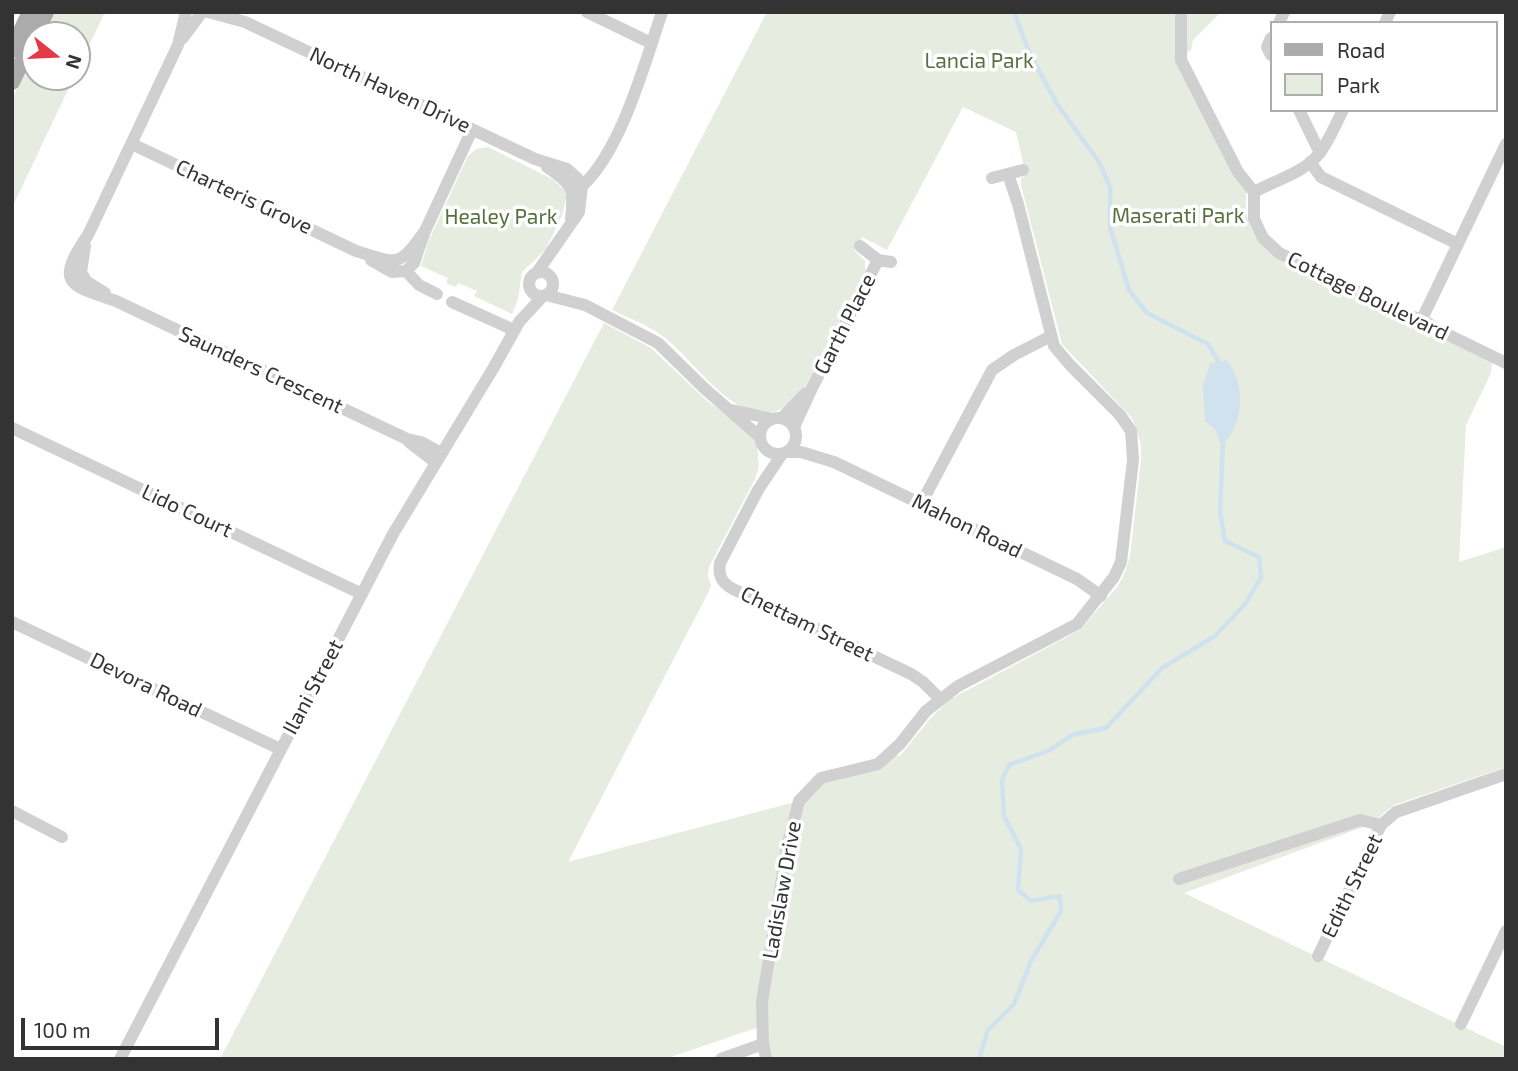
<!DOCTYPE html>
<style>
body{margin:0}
#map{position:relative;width:1518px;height:1071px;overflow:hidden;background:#fff;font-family:"Exo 2",sans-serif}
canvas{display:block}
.frame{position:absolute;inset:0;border:14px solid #333;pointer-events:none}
.legend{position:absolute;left:1270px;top:21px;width:228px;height:91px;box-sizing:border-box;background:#fff;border:2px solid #adadad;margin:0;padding:9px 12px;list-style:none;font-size:21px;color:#333}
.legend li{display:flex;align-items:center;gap:14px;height:35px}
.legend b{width:35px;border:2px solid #adadad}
.north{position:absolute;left:21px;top:21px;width:70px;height:70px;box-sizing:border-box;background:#fff;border:2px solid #adadad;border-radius:50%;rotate:108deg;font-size:19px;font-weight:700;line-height:28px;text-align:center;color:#333}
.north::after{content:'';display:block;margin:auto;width:24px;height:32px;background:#e63946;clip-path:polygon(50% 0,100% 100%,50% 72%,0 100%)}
.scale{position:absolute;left:21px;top:1018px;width:198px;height:32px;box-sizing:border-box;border:4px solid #333;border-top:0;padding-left:9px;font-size:21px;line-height:24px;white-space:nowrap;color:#333;-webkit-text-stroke:5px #fff;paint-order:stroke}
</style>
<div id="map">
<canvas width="1518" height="1071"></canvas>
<div class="frame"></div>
<ul class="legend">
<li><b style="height:9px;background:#ababab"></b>Road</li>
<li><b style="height:19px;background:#e6ecdf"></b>Park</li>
</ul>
<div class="north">N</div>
<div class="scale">100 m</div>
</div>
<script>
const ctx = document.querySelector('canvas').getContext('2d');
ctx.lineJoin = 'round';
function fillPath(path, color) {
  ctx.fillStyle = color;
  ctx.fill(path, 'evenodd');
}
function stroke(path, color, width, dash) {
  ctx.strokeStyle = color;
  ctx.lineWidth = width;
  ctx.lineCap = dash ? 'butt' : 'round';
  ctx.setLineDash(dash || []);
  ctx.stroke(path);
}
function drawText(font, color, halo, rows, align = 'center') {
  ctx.font = font + ' "Exo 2",sans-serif';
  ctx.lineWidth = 7;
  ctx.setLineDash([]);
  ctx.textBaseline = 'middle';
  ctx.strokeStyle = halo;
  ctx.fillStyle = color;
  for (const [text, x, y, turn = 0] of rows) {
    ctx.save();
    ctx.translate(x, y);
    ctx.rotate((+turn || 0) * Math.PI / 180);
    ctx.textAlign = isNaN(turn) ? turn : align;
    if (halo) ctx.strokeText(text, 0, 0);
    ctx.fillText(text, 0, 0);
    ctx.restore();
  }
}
const green = new Path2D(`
 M55,12H105L77,71V35H43Z
 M767,12H1221L1193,40L1191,50L1176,60L1246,188C1247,196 1245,203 1246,211C1250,234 1265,252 1284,263L1401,319L1419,323L1432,334L1492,363L1491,373L1466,425L1459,562L1506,547V767L1394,805L1381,815L1372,827H1363L1184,893L1506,1047V1059H766L762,1026L665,1059H220L604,323L651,348L707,401L734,420L753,438L757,446L759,466L755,479L709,567L708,576L711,585L708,593L568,862L799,801L821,778L877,764L891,753L900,756L929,720L949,700L1080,630L1117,587L1123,577L1130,557L1141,460V444L1132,418L1062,344L1021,185V178L1026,175L1016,132L963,107L887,250L862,237L854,250L865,261V272C851,299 837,325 823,352C817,364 811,379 803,390C753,455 701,365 664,337C648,325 629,318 612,310Z
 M35,52V77H74L12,208V99Z
 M488,147L554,180L564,190L566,198L563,213L546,249L522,272L518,299L512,314L474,296L477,291L458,283L456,287L446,283L448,278L421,266L429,240L468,156L476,149Z`);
const water = new Path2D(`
 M1227,360C1246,387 1245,419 1223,445L1220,443L1216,430L1205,421L1203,386L1210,364Z`);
const stream = new Path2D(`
 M1014,12L1029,52L1057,104L1099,162L1110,187V227L1129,290L1147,313L1208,344L1221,366
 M979,1059L988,1030L1014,1004L1031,961L1061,911L1060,896L1031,901L1018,890L1021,849L1004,816L1002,780L1009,765L1050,750L1072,735L1106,728L1162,668L1215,636L1246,603L1261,577L1259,557L1225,541L1220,512L1223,440`);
const minor = new Path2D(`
 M186,12L178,45L88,235C55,283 68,285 116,301L407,439L421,442L441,453
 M208,12L245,22L535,159L567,169L577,178L582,186L579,212L538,271
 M587,12L651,43
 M1181,17V60L1238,172L1254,192V219L1263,238L1279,253L1402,314L1422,319L1436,329L1506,363
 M1279,23L1284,12
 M1385,23L1390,12
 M1271,38L1267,47L1271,55
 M182,39L200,15
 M1299,110L1320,153
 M132,144L356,251C399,264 398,268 425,231
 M1310,162L1321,177L1458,244
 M547,167C571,183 575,188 571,218
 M992,178L1023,170
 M570,187L582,186C621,151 645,63 662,12
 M1254,192C1274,181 1303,173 1318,155C1329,142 1335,125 1343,110
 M85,246L81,272L86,281L105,293
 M860,246L878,260L891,262
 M371,260L392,272L406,271L414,263L425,231L472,130
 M406,271L419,285L437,294
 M529 284a12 12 0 1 1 24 0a12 12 0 1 1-24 0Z
 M546,295L585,305L658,343L705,389L760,437
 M452,302L514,330
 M1422,319L1506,144
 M732,410L772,419
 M760 436a18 18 0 1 1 36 0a18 18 0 1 1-36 0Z
 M782,418L806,393
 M794,427L812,388L878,260
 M12,428L362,594
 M409,442L435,462
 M788,452H801L834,462L1077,579L1101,596
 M782,454L758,490L720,563C718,576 722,583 733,589L911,674L923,682L940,699
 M921,504L992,370L1014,355L1051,336
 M12,622L280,749
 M12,811L62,837
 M1179,879L1360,820L1381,825
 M1318,956L1381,825L1396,812L1405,809L1506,774
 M1461,1024L1506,931
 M120,1059L393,534L494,367L519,322L543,296
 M721,1059L763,1044
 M766,1059L763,1044L762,1002L787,848L799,801L821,778L878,764L900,744L926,711L958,686L1077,624L1114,577L1121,562L1133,460L1131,431L1120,415L1070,365L1054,346L1018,204L1008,174`);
const major = new Path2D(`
 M35,35L46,12
 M12,50L30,12
 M12,82L35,35`);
const parkNames = [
 ["Lancia Park",979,61],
 ["Maserati Park",1178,216],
 ["Healey Park",501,217]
];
const streetNames = [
 ["North Haven Drive",390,90,25],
 ["Charteris Grove",244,197,25],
 ["Cottage Boulevard",1368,296,26],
 ["Garth Place",845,324,-63],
 ["Saunders Crescent",261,370,25],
 ["Lido Court",187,511,25],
 ["Mahon Road",967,526,26],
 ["Chettam Street",807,624,26],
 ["Devora Road",146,685,26],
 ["Ilani Street",313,687,-62],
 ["Edith Street",1352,886,-64],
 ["Ladislaw Drive",782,890,-80]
];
fillPath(green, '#e6ecdf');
fillPath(water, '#cfe2ee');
stroke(stream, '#cfe2ee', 4.5);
stroke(minor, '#d0d0d0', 12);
stroke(major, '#ababab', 16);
drawText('21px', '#56703f', '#fff', parkNames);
drawText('21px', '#333', '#fff', streetNames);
</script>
